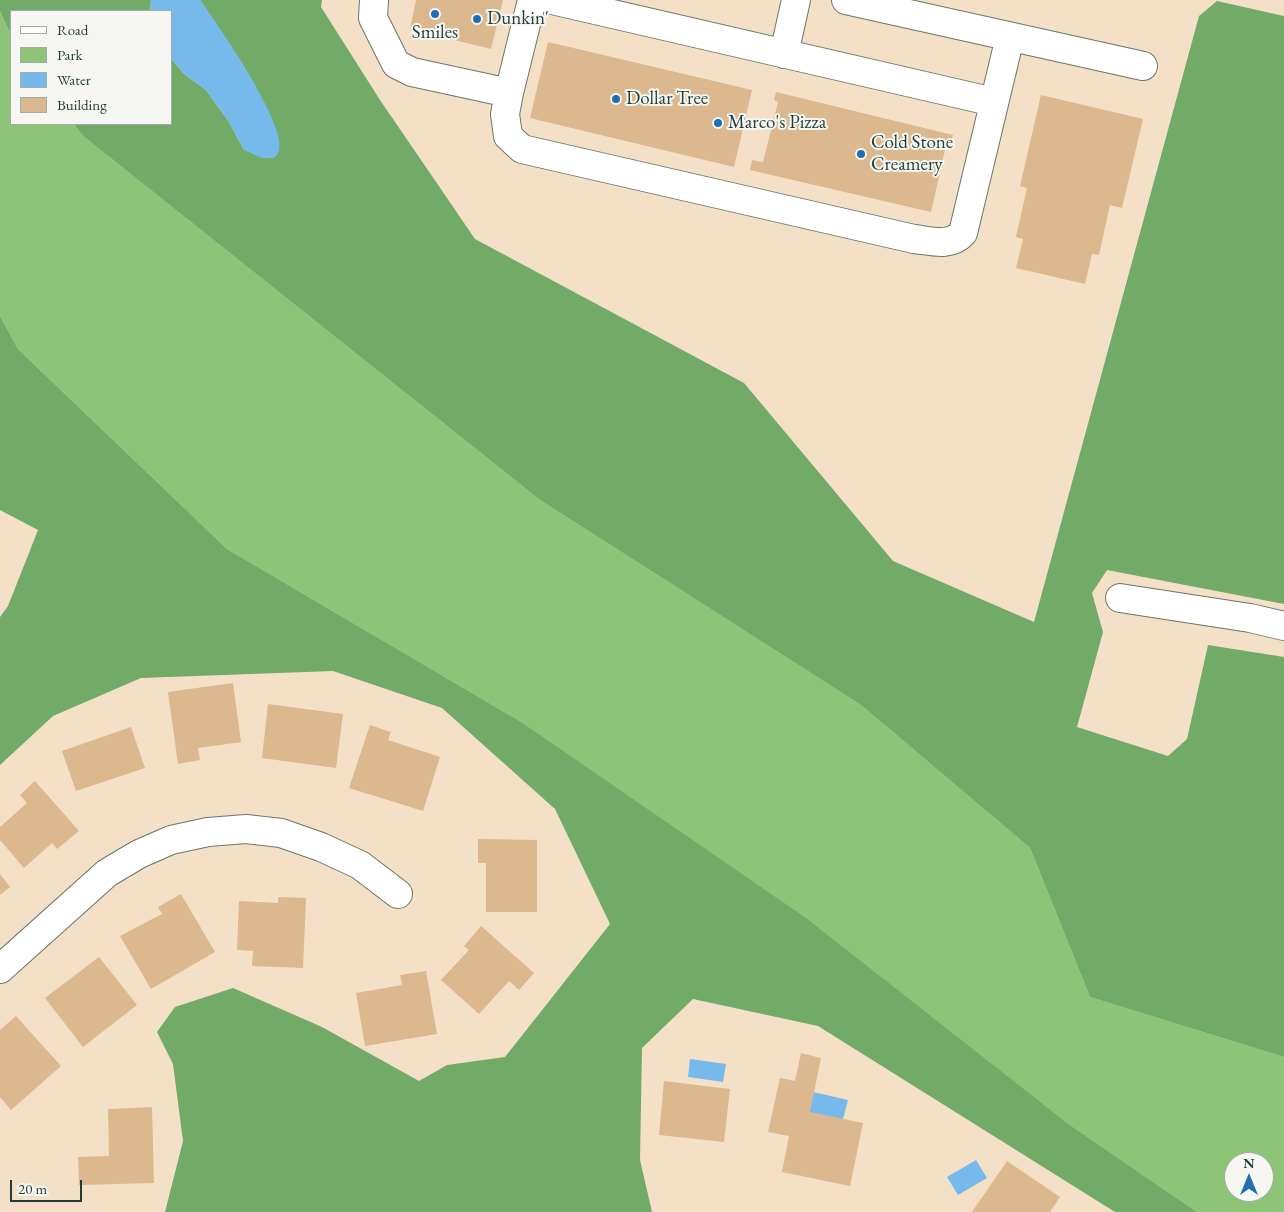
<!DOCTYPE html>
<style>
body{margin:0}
#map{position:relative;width:1284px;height:1212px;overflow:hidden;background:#f4e0c7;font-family:"EB Garamond",serif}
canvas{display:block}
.legend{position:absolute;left:10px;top:10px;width:162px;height:115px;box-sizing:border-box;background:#f6f6f2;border:1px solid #a0aca6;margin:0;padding:6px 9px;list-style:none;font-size:15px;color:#1f3d34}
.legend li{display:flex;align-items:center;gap:10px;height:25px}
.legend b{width:25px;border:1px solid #a0aca6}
.north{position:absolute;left:1224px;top:1152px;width:50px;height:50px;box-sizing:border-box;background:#f6f6f2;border:1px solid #a0aca6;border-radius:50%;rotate:0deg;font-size:14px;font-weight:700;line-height:20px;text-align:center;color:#1f3d34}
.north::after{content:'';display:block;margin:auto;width:18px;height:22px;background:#1f6fb2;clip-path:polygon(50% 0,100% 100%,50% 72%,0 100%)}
.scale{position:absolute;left:10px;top:1180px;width:72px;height:22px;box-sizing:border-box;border:2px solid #1f3d34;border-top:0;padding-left:6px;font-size:15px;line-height:18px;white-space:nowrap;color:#1f3d34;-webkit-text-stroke:4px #f6f6f2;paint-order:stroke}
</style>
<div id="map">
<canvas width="1284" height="1212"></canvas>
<ul class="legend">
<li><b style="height:6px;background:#fff"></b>Road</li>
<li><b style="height:14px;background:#8dc477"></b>Park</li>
<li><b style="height:14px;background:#76baec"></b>Water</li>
<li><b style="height:14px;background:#dbb88d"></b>Building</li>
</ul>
<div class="north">N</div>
<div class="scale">20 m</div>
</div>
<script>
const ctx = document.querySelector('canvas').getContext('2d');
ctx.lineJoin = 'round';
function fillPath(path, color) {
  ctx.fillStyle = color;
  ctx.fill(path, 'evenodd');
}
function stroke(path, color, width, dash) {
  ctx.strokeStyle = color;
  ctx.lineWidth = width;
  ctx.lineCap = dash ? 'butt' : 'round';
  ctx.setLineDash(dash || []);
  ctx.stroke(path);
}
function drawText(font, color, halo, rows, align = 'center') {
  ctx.font = font + ' "EB Garamond",serif';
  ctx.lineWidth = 4;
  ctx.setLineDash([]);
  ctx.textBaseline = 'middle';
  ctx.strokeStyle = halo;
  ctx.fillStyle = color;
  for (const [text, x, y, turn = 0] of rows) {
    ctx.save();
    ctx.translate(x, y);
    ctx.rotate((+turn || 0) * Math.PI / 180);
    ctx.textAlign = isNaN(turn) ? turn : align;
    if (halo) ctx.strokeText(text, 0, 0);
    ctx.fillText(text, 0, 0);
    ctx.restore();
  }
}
const green = new Path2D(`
 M0,11L11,35V124H74L83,136L540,500L861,705L1030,848L1090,997L1284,1057V1212H1197L1067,1123L518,720L227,549L18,349L0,316ZM1234,1162H1264V1192H1234Z`);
const forest = new Path2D(`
 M0,0H151L150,11H11V35L0,11Z
 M200,0H322L321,7L380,100L475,239L744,383L893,561L1034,622L1199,16L1217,1L1284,16V604L1107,570L1092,593L1103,632L1077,727L1168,756L1187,739L1208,645L1284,657V1057L1090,997L1030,848L861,705L540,500L83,136L74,124H171V58L183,73L206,90L229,122L244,150L245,68Z
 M0,316L18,349L227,549L518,720L806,918L1067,1123L1197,1212H1115L818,1026L693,999L642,1048L640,1160L652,1212H165L183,1141L173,1064L157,1032L175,1007L233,988L322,1027L419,1081L447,1065L505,1057L610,924L555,809L442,708L333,671L141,678L53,716L0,765V617L8,606L38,530L0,510Z`);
const water = new Path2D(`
 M151,0H200C218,25 287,124 279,151C278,154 276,156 274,158H262L244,150L229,122L206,90L183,73L171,58V11H150Z
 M690,1059L726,1064L723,1082L688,1077Z
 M813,1092L848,1100L842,1123L808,1114Z
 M976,1160L987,1178L958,1195L947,1177Z`);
const building = new Path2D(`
 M416,0H503L491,49L410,29Z
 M548,42L752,90L734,167L530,118Z
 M776,92L953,135L951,142L947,141L931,212L750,170L752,160L763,162L778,102L774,100Z
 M1041,95L1143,119L1122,208L1110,205L1099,255L1092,254L1085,284L1016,268L1023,239L1016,237L1027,188L1020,186Z
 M233,683L241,742L198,748L200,760L178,764L168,692Z
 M268,704L343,714L336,768L262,758Z
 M370,725L391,732L388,740L440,757L423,811L349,788Z
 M131,727L145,768L76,791L62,751Z
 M35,781L79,831L57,849L52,843L24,868L0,840V827L27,803L20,795Z
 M478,839L537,840V912H486V863H478Z
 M0,874L10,887L0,895Z
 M181,894L215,952L151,989L120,936L162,914L158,907Z
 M278,897L306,898L303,968L252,966L253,951L237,950L239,901L278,903Z
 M481,926L534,973L519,990L509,981L479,1014L441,980L469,950L464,946Z
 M99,957L137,1005L83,1047L45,998Z
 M426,971L437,1034L365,1046L356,993L402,985L400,975Z
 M16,1016L61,1066L11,1110L0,1097V1030Z
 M801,1053L821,1058L810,1112L863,1123L850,1186L782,1172L789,1136L768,1132L780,1078L795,1081Z
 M664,1081L730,1089L724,1142L659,1135Z
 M152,1107L154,1183L79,1185L78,1157L109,1156L108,1109Z
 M1007,1161L1060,1197L1050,1212H972Z`);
const minor = new Path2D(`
 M374,0L373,18L396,64L412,72L509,93L532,0
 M552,0L994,102
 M846,0L1143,66
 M784,54L796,0
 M509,93L505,114L508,136L522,149L914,239C932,241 950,247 963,233L1010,37
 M1120,598L1250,618L1284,626
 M0,969L107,873L139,854L171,840L208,832L246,829L281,833L321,847L360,865L398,894`);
const markers = [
 [435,14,5,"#1f6fb2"],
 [477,19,5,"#1f6fb2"],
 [616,99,5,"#1f6fb2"],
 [718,123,5,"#1f6fb2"],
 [861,154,5,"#1f6fb2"]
];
const poiNames = [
 ["Dunkin'",487,19],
 ["Smiles",435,33,"center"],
 ["Dollar Tree",626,99],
 ["Marco's Pizza",728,123],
 ["Cold Stone",871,143],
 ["Creamery",871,165]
];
fillPath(green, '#8dc477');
fillPath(forest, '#72aa68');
fillPath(water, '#76baec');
fillPath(building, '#dbb88d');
stroke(minor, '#6a7667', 30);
stroke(minor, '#fff', 28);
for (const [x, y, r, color] of markers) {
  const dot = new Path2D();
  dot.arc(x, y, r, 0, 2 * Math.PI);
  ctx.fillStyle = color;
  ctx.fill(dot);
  stroke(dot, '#f6f6f2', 2);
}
drawText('19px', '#1f3d34', '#f6f6f2', poiNames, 'left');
</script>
